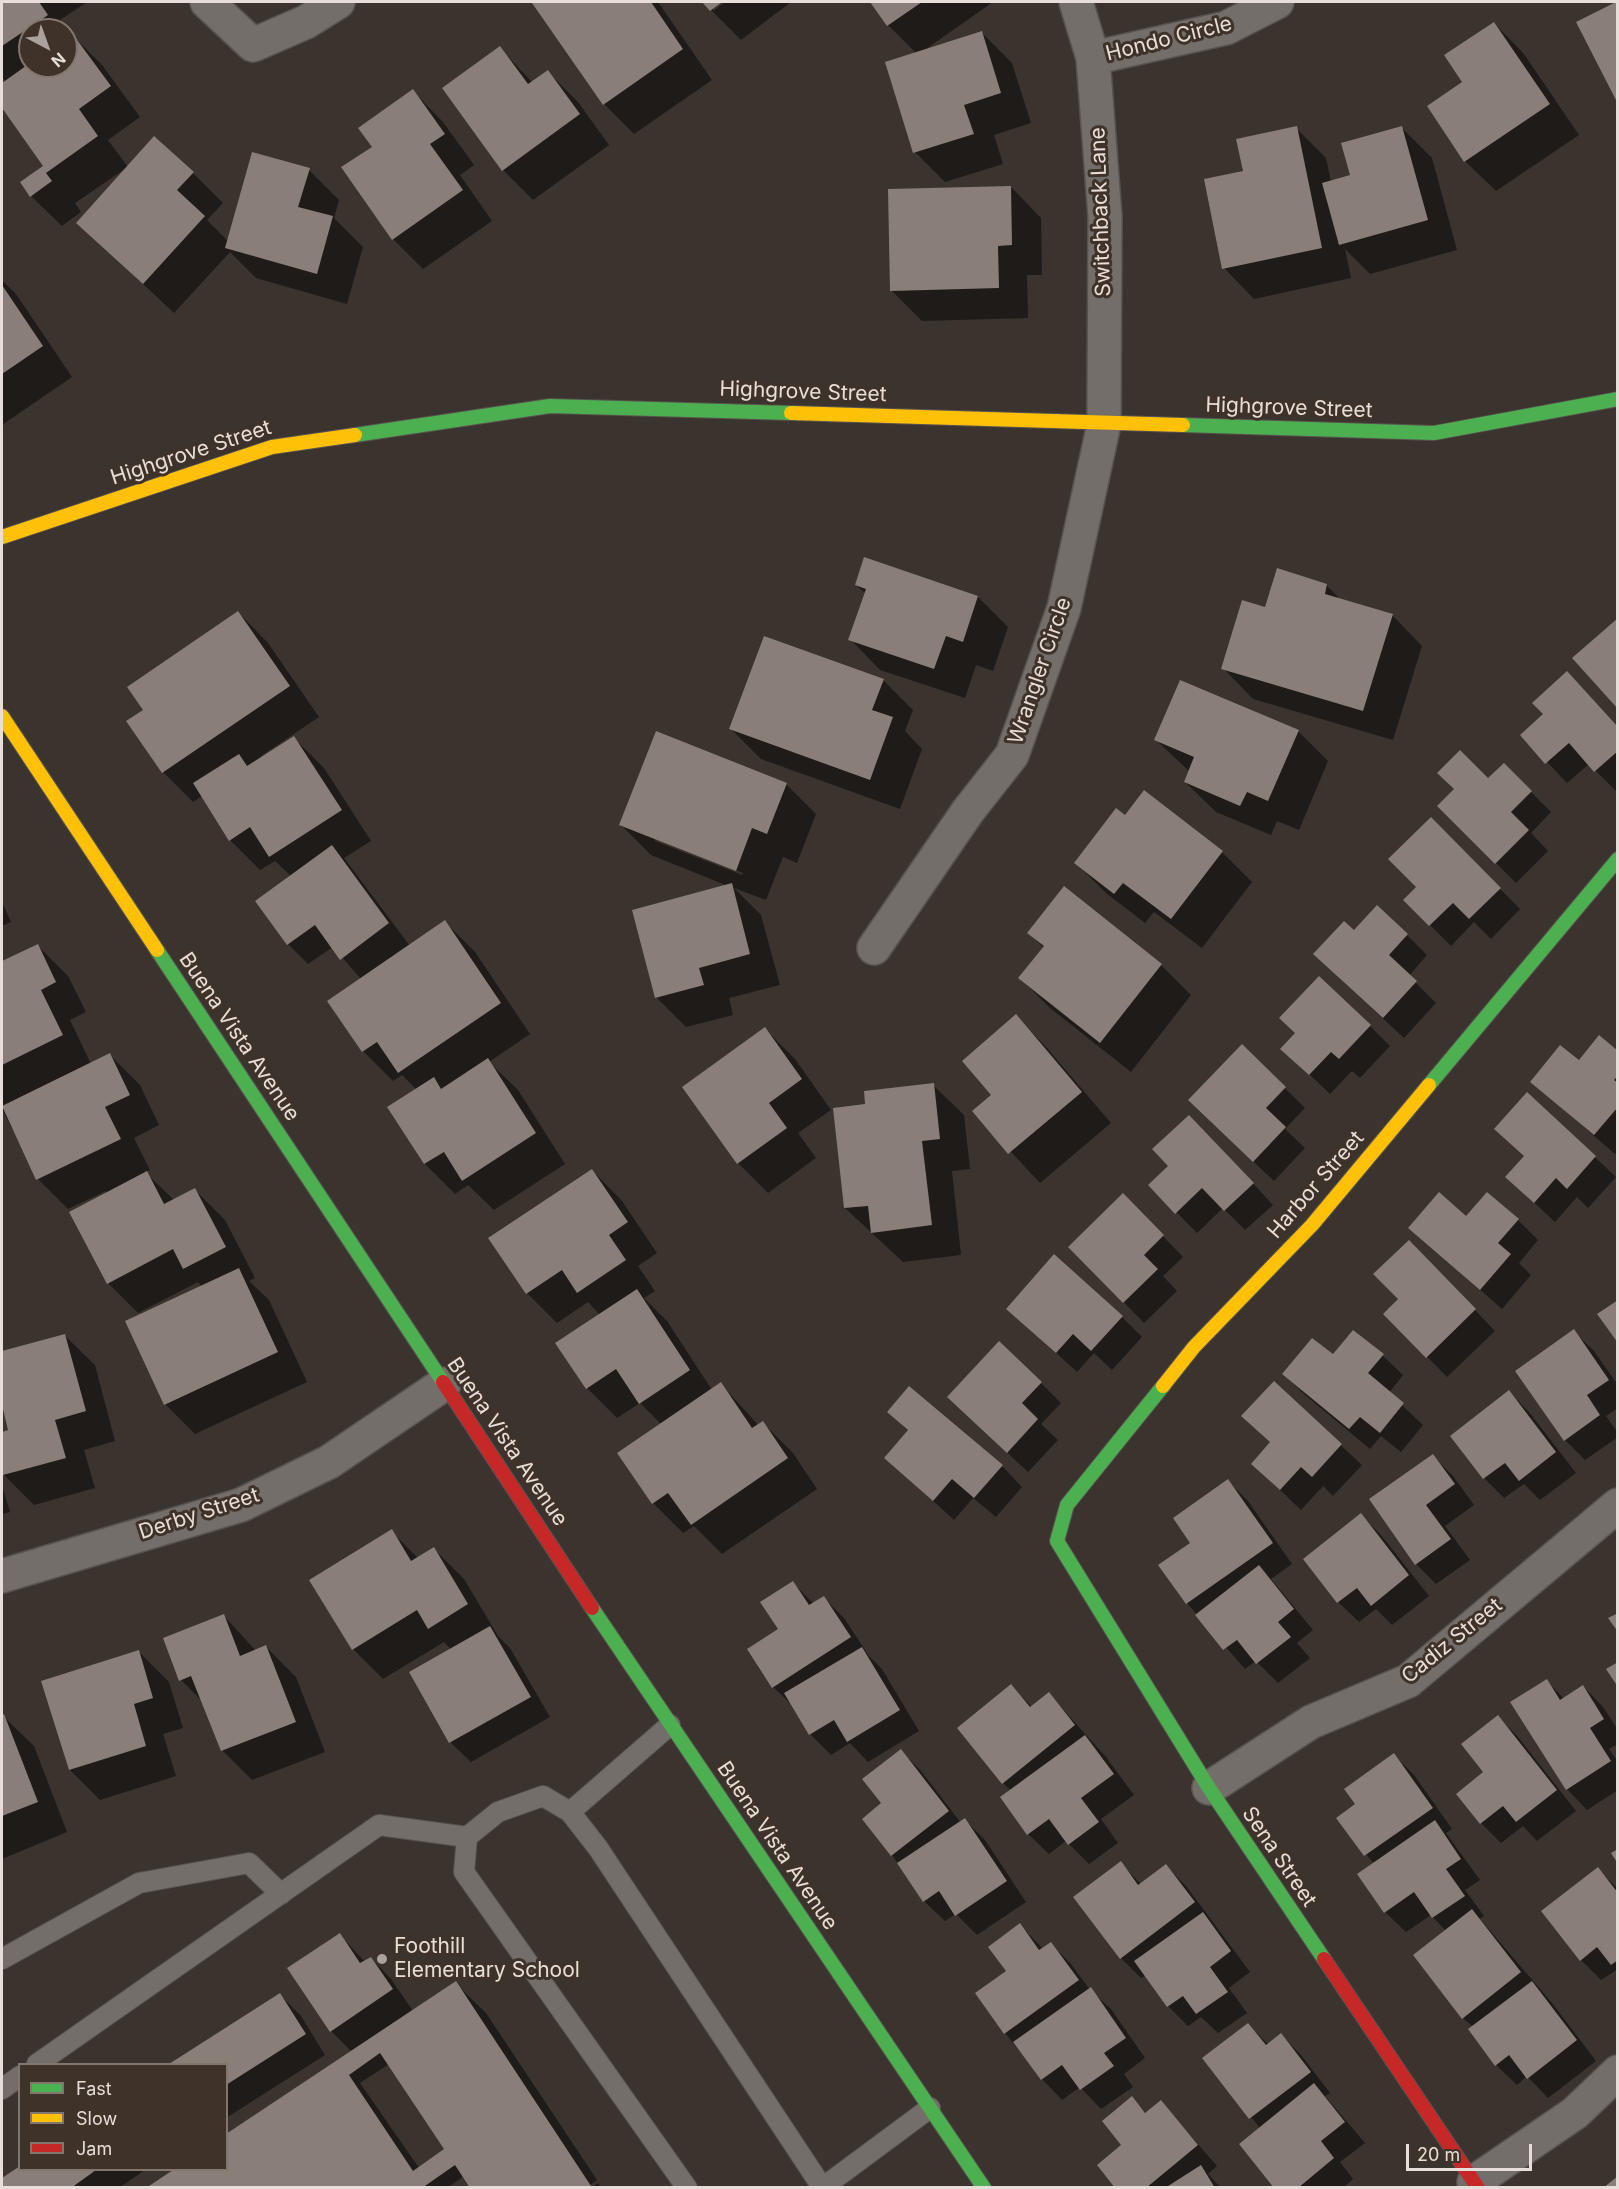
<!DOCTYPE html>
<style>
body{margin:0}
#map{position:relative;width:1619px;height:2189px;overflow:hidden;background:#3a332e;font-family:Inter,sans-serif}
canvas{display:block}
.frame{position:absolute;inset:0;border:3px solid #e7ded9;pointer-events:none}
.legend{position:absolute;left:18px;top:2063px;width:210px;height:108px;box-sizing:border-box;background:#3f3229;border:2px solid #82776f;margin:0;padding:8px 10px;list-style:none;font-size:18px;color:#e7ded9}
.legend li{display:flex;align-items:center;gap:12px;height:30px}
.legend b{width:30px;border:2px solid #82776f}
.north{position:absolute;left:18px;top:18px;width:60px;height:60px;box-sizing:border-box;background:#3f3229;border:2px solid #82776f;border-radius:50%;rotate:139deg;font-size:16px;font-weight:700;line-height:24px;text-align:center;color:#e7ded9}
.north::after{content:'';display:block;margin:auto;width:21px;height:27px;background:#aaa29d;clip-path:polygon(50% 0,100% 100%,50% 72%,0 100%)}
.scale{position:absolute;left:1406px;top:2144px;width:126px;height:27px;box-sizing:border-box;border:3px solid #e7ded9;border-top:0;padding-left:8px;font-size:18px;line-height:21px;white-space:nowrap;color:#e7ded9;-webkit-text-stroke:4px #3f3229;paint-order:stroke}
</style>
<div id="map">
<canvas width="1619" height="2189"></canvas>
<div class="frame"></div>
<ul class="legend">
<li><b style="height:8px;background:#4caf50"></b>Fast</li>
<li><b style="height:8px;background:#ffc107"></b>Slow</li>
<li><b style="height:8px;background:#c62828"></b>Jam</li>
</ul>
<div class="north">N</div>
<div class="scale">20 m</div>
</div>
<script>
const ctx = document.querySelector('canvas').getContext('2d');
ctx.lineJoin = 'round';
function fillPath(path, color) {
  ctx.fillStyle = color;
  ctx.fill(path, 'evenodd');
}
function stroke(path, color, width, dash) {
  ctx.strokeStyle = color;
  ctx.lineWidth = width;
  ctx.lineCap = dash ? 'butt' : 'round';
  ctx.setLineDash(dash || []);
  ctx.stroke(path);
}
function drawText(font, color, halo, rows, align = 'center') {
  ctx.font = font + ' Inter,sans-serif';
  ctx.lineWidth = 6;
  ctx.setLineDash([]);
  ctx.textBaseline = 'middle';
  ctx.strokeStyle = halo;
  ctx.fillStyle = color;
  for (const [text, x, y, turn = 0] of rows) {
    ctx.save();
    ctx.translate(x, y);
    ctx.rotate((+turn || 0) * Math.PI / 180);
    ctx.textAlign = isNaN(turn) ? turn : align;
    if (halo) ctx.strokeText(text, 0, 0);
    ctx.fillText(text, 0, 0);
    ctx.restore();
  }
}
const shadow = new Path2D(`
 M2,2H87L60,20L70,36L72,35L102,65L140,117L108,140L128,167L193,173L223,203L207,220L228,241L309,170L339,200L334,218L363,247L347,304L256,278L230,252L174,313L78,223L126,168L75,203L81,212L62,226L31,196L45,166L2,106V85L6,82L2,77ZM30,30H66V66H30Z
 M536,2H658L712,80L634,134L604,104L534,3Z
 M704,2H720L713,7V11L725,2H791L741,40L711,10Z
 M872,2H993L926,49L982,33L1012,63L1031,123L994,135L1003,164L945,182L915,152L916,53L888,25Z
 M1494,23L1524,54L1579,135L1496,191L1465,161L1429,107L1464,82Z
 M500,48L533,83L548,72L578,102L609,145L533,200L503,170Z
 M413,91L443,122L474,165L460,175L492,221L423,269L393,239L374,147Z
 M1296,128L1326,158L1331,182L1352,176L1402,128L1432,158L1457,250L1370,274L1345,249L1351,278L1254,299L1224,268L1244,172Z
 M1011,187L1041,218L1042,275H1027L1028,318L922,321L892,291Z
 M2,280L16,294L72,377L2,425Z
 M856,585L978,597L1008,627L993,671L976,665L965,698L880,670L850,639L866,594Z
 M1326,585L1341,600L1392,615L1422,646L1393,740L1253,699L1223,668L1266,609Z
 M238,612L268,643L319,717L261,756L262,758L294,738L324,768L371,841L344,858L410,946L445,922L475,952L530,1034L489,1062L518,1090L565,1164L494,1210L468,1185L455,1194L425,1164L390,1108L417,1090L402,1075L393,1081L363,1051L361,979L333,947L308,964L288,944L291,876L275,861L260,870L230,840L202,796L193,802L163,772L145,710Z
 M883,680L913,710L905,731L922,749L900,809L761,759L731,729Z
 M1618,727L1616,791L1589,764L1567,783L1522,735Z
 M1298,731L1328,761L1299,830L1277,821L1271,835L1216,812L1185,782L1190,772L1156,740Z
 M1504,765L1551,812L1531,833L1548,851L1516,883L1439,806L1488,780Z
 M786,784L816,814L797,863L783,857L766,900L734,888L761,915L780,985L729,998L733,1015L686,1027L656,997L728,886L651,855L621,825ZM655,838L743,873L742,875L655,841Z
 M1144,792L1222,852L1252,882L1202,948L1154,912L1145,923L1106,893L1076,863L1125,817Z
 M1431,819L1520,909L1491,939L1474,922L1451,946L1405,900L1418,887Z
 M1064,888L1161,965L1191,995L1131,1072L1050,1008L1020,978L1044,948L1029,933Z
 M2,902L11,922L2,926Z
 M1354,932L1407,935L1427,955L1409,976L1436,1003L1404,1038L1336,975Z
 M37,945L68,976L86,1012L70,1020L91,1064L110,1055L140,1085L159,1125L134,1138L150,1170L145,1172L175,1201L195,1190L225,1220L255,1278L249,1281L269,1300L307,1382L195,1434L165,1404L202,1287L198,1282L138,1313L108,1283L106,1191L68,1209L38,1179L2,1109V963Z
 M1016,1016L1046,1047L1111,1123L1040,1183L974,1112L993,1095Z
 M1370,1026L1390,1046L1360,1078L1352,1071L1330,1094L1283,1049Z
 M765,1029L795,1059L831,1110L798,1133L816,1158L768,1193L738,1163Z
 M1242,1046L1305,1108L1285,1129L1305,1148L1274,1181L1210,1121Z
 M1618,1053V1151L1615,1154L1532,1082L1579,1063Z
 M933,1085L964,1115L970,1169L952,1171L961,1255L903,1262L845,1208L867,1105Z
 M1527,1094L1616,1177L1588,1208L1577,1197L1555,1222L1528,1197Z
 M1210,1137L1273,1205L1245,1230L1223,1208L1197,1233L1150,1185Z
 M592,1170L622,1201L657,1253L638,1266L655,1291L644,1298L667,1321L712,1390L721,1384L759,1426L763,1423L793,1453L817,1489L722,1554L694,1526L683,1533L653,1503L661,1424L640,1403L617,1418L587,1388L600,1315L588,1302L557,1323L527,1293Z
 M1123,1195L1183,1257L1163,1276L1177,1291L1144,1323L1070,1247Z
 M1466,1218L1518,1220L1538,1240L1519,1263L1531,1275L1502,1309L1410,1228Z
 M1429,1262L1495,1331L1447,1377L1385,1314Z
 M1008,1309L1122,1317L1142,1337L1112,1370L1094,1353L1077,1372Z
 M1573,1331L1594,1351L1618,1385V1408L1606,1416L1618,1433V1437L1585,1460L1565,1440Z
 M64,1335L95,1365L115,1441L84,1450L95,1488L34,1505L4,1475L2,1466V1433L10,1431L2,1399V1352Z
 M1382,1355L1403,1375L1389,1393L1423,1425L1401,1452L1381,1436L1370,1449L1304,1394L1284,1374L1333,1356Z
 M1041,1383L1061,1403L1041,1424L1058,1440L1028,1472L969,1417Z
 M1274,1383L1362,1465L1333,1496L1323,1486L1301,1510L1253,1464L1272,1443Z
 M1509,1392L1529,1412L1576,1473L1540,1500L1524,1484L1504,1498L1484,1478Z
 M889,1412L1002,1466L1022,1487L996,1517L973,1498L954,1520L886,1458L909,1432Z
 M1433,1456L1453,1476L1474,1505L1445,1526L1470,1560L1436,1584L1416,1564Z
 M1228,1481L1248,1501L1292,1564L1271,1579L1313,1630L1297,1643L1310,1658L1278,1683L1256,1661L1245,1669L1187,1603L1193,1543Z
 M2,1486L10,1512L2,1514Z
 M1361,1515L1381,1535L1429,1596L1392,1625L1376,1609L1359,1622L1338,1602Z
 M391,1531L418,1558L434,1549L464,1579L498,1636L510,1648L550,1717L471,1762L450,1742L452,1650L444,1642L383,1679L353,1649Z
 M793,1583L814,1604L824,1598L844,1618L869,1656L882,1669L919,1731L868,1762L850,1743L831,1755L810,1734L794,1707L773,1687Z
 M224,1616L256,1651L266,1647L296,1677L325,1752L252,1780L222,1750L203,1702L181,1680Z
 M139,1652L169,1682L183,1728L163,1734L176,1776L100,1800L70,1770Z
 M1547,1681L1564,1699L1583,1686L1603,1707L1618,1730V1744L1609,1749L1618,1762V1790L1587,1810L1567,1789Z
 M1011,1686L1032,1707L1049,1694L1106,1757L1134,1795L1101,1819L1118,1843L1089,1864L1066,1841L1049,1854L1028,1834L1011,1791L1003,1783Z
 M3,1716L34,1746L67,1832L2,1859Z
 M1498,1717L1518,1737L1576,1811L1537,1841L1523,1826L1501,1843L1481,1823L1485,1773Z
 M901,1751L921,1771L961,1823L965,1820L985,1840L1026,1902L977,1935L956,1914L945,1921L924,1901L892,1855L884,1804Z
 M1394,1755L1414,1775L1452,1829L1446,1833L1480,1880L1465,1890L1484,1916L1480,1919L1552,2003L1596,2061L1548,2098L1527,2076L1517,2085L1496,2065L1473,2027L1463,2018L1446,1931L1431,1915L1406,1932L1385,1912L1374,1864L1338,1818L1357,1805Z
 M1120,1863L1141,1884L1166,1866L1186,1886L1250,1972L1229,1988L1247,2013L1218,2033L1201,2017L1188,2026L1168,2006L1146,1975L1141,1978L1121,1958Z
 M1598,1869L1618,1889V1969L1601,1980L1581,1960Z
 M1020,1925L1043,1949L1051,1944L1071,1964L1090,1990L1111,2009L1145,2058L1124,2074L1133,2087L1101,2109L1080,2087L1062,2100L1042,2079L1005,2033L1008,1972Z
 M340,1935L365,1962L371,1958L391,1979L413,2011L455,1983L486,2013L597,2180L586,2188H471L464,2176L447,2188H149L176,2170H226L352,2052L331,2031ZM389,2064L446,2150L419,2168L360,2083Z
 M280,1995L301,2016L325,2055L226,2118V2064H172Z
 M1248,2025L1269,2045L1281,2035L1301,2055L1330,2093L1325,2096L1365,2143L1340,2162L1353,2179L1343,2188H1276L1260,2128L1204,2059Z
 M1131,2098L1147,2114L1161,2102L1217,2166L1208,2174L1221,2188H1117Z
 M20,2167V2170H145L119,2188H2V2180Z
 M598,2183L601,2188H591Z`);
const building = new Path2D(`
 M2,2H39L48,15L2,46Z
 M534,2H651L683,49L603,105L532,3Z
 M702,2H722L710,11Z
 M870,2H922L887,26Z
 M1616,2H1618V104L1576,22Z
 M1494,22L1550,104L1464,162L1427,106L1462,82L1444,55Z
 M982,31L1001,93L964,105L974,134L913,153L885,62Z
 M72,33L111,86L79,109L98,136L46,173L52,181L30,197L20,182L43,166L2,108V83L30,63V66H66V37Z
 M500,46L528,84L548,70L580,114L502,171L442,88Z
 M413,89L445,134L430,144L463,190L392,240L341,167L372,147L358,128Z
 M1297,126L1322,248L1222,269L1204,179L1243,171L1236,139Z
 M1402,126L1428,220L1339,245L1322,183L1350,175L1341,143Z
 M154,136L194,172L177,190L205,216L143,284L76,223Z
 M252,152L310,168L298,207L333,216L317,274L225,248Z
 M1011,186L1012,245L998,246L999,288L890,291L888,189Z
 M2,285L43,346L2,374Z
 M864,557L978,596L963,642L946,636L934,669L848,640L866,589L855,585Z
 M1277,568L1327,584L1325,594L1393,614L1363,711L1221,669L1242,600L1265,607Z
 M238,611L290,686L162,773L126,721L143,710L127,687Z
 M1618,618V709L1572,658Z
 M764,636L884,679L872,710L893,717L870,780L729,729Z
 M1567,671L1618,727V751L1594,772L1569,743L1545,764L1520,735L1543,714L1532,703Z
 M1180,680L1299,730L1268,801L1247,792L1240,806L1184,782L1194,757L1154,740Z
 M656,731L787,783L767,834L752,828L736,871L619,825Z
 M294,736L342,810L269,857L250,827L229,841L193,783L239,754L247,766Z
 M1460,750L1488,778L1504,763L1532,791L1511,812L1529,830L1495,864L1437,806L1454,789L1437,773Z
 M1144,790L1223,851L1171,919L1123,883L1114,894L1074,863L1116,808L1125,815Z
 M1431,817L1501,888L1469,919L1453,903L1429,926L1403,900L1416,887L1388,859Z
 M332,845L389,923L340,960L315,925L287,945L255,901Z
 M732,883L750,954L699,968L704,985L655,998L632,910Z
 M1064,886L1162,964L1100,1043L1018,978L1044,946L1027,933Z
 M1377,905L1408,934L1389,955L1417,981L1383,1018L1313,954L1344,921L1354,930Z
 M445,920L501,1003L398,1073L377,1042L362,1052L327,1001Z
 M38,944L56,982L41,990L63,1035L2,1065V961Z
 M1319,976L1371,1025L1339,1059L1331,1052L1309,1075L1280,1049L1295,1033L1279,1018Z
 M1016,1014L1082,1092L1008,1154L972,1111L991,1095L962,1061Z
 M765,1027L802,1079L769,1103L787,1128L737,1164L682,1087Z
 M1599,1035L1618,1051V1076L1614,1080L1618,1083V1107L1594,1135L1530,1082L1560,1045L1579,1060Z
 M1242,1044L1286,1087L1266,1108L1286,1127L1253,1162L1188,1100Z
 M110,1053L130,1095L105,1107L121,1139L36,1180L2,1106Z
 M488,1058L536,1133L462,1181L444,1152L424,1164L387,1107L434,1077L441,1089Z
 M934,1083L940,1139L922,1141L932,1225L871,1233L868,1206L844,1208L833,1108L865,1104L864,1091Z
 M1527,1092L1596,1156L1567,1189L1556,1178L1534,1203L1505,1177L1524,1156L1494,1129Z
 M1189,1115L1254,1183L1224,1211L1202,1188L1175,1214L1148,1185L1168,1166L1152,1149Z
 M592,1169L628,1222L609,1235L626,1260L577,1293L562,1270L526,1294L488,1238Z
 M147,1171L164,1204L195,1188L226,1247L183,1269L173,1249L107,1284L69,1212Z
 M1439,1192L1466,1216L1487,1192L1519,1219L1498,1243L1511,1254L1480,1290L1408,1228Z
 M1123,1193L1164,1235L1144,1255L1158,1269L1123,1303L1068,1247Z
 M1409,1240L1476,1309L1426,1358L1383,1314L1398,1299L1373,1274Z
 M1054,1254L1123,1316L1091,1351L1073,1334L1056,1353L1006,1309Z
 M239,1268L278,1352L164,1405L125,1321Z
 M637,1289L690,1370L639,1404L616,1369L586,1389L555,1343Z
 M1618,1300V1343L1597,1314Z
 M1574,1329L1609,1380L1587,1395L1600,1415L1564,1441L1515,1371Z
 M1353,1330L1384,1354L1368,1373L1404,1403L1380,1433L1360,1417L1349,1429L1282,1374L1312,1338L1333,1354Z
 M65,1334L86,1411L55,1420L66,1458L3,1475L2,1432L8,1430L2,1405V1351Z
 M999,1341L1042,1382L1022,1403L1038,1419L1007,1453L947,1397Z
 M1274,1381L1342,1444L1312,1477L1301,1467L1280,1490L1251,1464L1270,1442L1241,1416Z
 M721,1382L752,1428L763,1421L788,1458L691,1525L668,1493L652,1504L617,1453Z
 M909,1386L1003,1465L974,1498L952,1479L933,1501L884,1458L908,1430L887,1412Z
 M1509,1390L1556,1452L1519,1481L1505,1463L1483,1479L1450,1436Z
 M1433,1454L1455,1484L1426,1505L1451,1539L1415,1565L1369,1499Z
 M1228,1479L1273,1543L1186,1604L1158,1565L1190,1543L1173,1518Z
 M1361,1513L1409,1575L1371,1606L1357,1588L1337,1603L1303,1559Z
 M392,1529L411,1561L434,1547L468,1604L428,1629L417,1610L352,1650L309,1580Z
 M1259,1565L1294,1609L1278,1622L1291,1637L1256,1664L1237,1640L1223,1650L1195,1615Z
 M793,1581L809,1605L824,1596L851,1637L772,1688L747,1649L778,1629L760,1602Z
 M1618,1613V1632L1608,1618Z
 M224,1614L240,1656L266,1645L296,1722L221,1751L191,1676L179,1681L163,1638Z
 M490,1626L531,1697L449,1743L409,1672Z
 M862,1647L900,1710L847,1742L834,1720L809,1735L784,1693Z
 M139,1650L153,1698L134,1704L146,1746L69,1770L41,1681Z
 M1618,1662V1687L1606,1669Z
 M1547,1679L1560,1700L1583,1685L1604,1719L1590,1728L1611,1761L1566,1790L1510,1702Z
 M1011,1684L1030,1707L1049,1692L1075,1725L1002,1784L957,1728Z
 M4,1714L38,1802L2,1816V1715Z
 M1498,1715L1557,1790L1516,1822L1503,1806L1480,1824L1456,1794L1483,1772L1461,1744Z
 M1085,1735L1114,1774L1081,1798L1099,1822L1068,1845L1049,1819L1027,1835L1000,1797Z
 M901,1749L949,1811L891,1856L862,1819L881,1803L862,1779Z
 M1394,1753L1433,1808L1364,1856L1336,1818L1355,1804L1344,1789Z
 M965,1818L1007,1881L955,1916L939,1891L923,1902L897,1863Z
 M1435,1820L1461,1859L1446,1869L1465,1896L1432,1918L1414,1892L1384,1913L1357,1874Z
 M1618,1849V1864L1611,1853Z
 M1121,1861L1138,1885L1166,1864L1195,1902L1120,1959L1073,1897Z
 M1598,1867L1618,1893V1960L1611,1965L1597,1947L1580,1961L1541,1911Z
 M1472,1909L1521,1972L1462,2019L1413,1955Z
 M1203,1912L1231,1951L1210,1967L1228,1992L1196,2014L1183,1996L1167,2007L1134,1961Z
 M1020,1923L1039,1950L1051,1942L1079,1980L1004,2034L975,1993L1006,1971L988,1947Z
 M340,1933L360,1963L371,1957L393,1989L330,2032L287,1968Z
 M456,1981L591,2186L470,2188L455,2165L422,2188H146L173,2170H226V2134ZM380,2053L444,2149L413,2171L349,2075Z
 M1532,1981L1577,2040L1527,2079L1509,2055L1495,2066L1468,2029Z
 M1091,1987L1126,2038L1104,2053L1114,2066L1080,2090L1062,2065L1041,2080L1013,2042Z
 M280,1993L306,2034L226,2085V2064H169Z
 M1248,2023L1266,2045L1281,2033L1311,2072L1249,2119L1202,2058Z
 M1314,2083L1345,2122L1321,2141L1334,2158L1298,2188H1274L1239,2144Z
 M1132,2096L1145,2113L1161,2100L1198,2145L1146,2188H1115L1097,2165L1121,2145L1102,2121Z
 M1201,2165L1215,2188H1165Z
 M20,2166V2170H96L71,2188H2V2178Z
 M1618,2176V2188H1603Z`);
const lane = new Path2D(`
 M570,1812L670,1725
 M2,1959L139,1883L249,1863L281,1894
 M37,2064L379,1825L467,1837
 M2,2089L20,2076
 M687,2188L464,1872L467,1837L498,1812L543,1796L570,1812L598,1848L822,2187
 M822,2188L930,2108`);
const street = new Path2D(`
 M207,2L253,45L306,22L338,2
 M1093,58L1226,28L1277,2
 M874,948L968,811L1012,755L1064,608L1104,424L1105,217L1093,58L1076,2
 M2,1576L241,1505L329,1462L444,1384
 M1209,1788L1311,1722L1408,1681L1618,1505
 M1474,2182L1575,2113L1618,2072`);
const fast = new Path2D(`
 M1183,425L1434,433L1618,399
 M355,435L550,406L791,413
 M157,950L443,1382
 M1429,1085L1618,859
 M1163,1386L1067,1505L1057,1541L1209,1788L1324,1959
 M592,1608L984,2188`);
const slow = new Path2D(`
 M791,413L1183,425
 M2,537L272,447L355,435
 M2,716L157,950
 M1163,1386L1194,1347L1312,1225L1429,1085`);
const jam = new Path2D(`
 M443,1382L592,1608
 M1324,1959L1478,2188`);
const markers = [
 [382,1959,6,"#aaa29d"]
];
const streetNames = [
 ["Hondo Circle",1169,39,-14],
 ["Switchback Lane",1101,212,-92],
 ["Highgrove Street",803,392,2],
 ["Highgrove Street",1289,408,2],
 ["Highgrove Street",191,453,-18],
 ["Wrangler Circle",1040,671,-71],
 ["Buena Vista Avenue",239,1037,56],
 ["Harbor Street",1316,1185,-49],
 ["Buena Vista Avenue",507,1442,56],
 ["Derby Street",199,1514,-18],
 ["Cadiz Street",1452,1641,-39],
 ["Buena Vista Avenue",777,1846,56],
 ["Sena Street",1279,1857,56]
];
const poiNames = [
 ["Foothill",394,1947],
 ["Elementary School",394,1971]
];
fillPath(shadow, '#0007');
fillPath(building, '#897f78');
stroke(lane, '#58524e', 22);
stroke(street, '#58524e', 36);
stroke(fast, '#58524e', 16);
stroke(slow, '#58524e', 16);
stroke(jam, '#58524e', 16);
stroke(lane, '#736e6a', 20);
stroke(street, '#736e6a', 33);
stroke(fast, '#4caf50', 14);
stroke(slow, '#ffc107', 14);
stroke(jam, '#c62828', 14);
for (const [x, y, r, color] of markers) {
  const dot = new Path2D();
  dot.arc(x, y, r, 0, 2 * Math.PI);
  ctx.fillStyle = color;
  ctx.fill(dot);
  stroke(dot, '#3f3229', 2);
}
drawText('21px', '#e7ded9', '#3f3229', streetNames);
drawText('21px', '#e7ded9', '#3f3229', poiNames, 'left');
</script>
